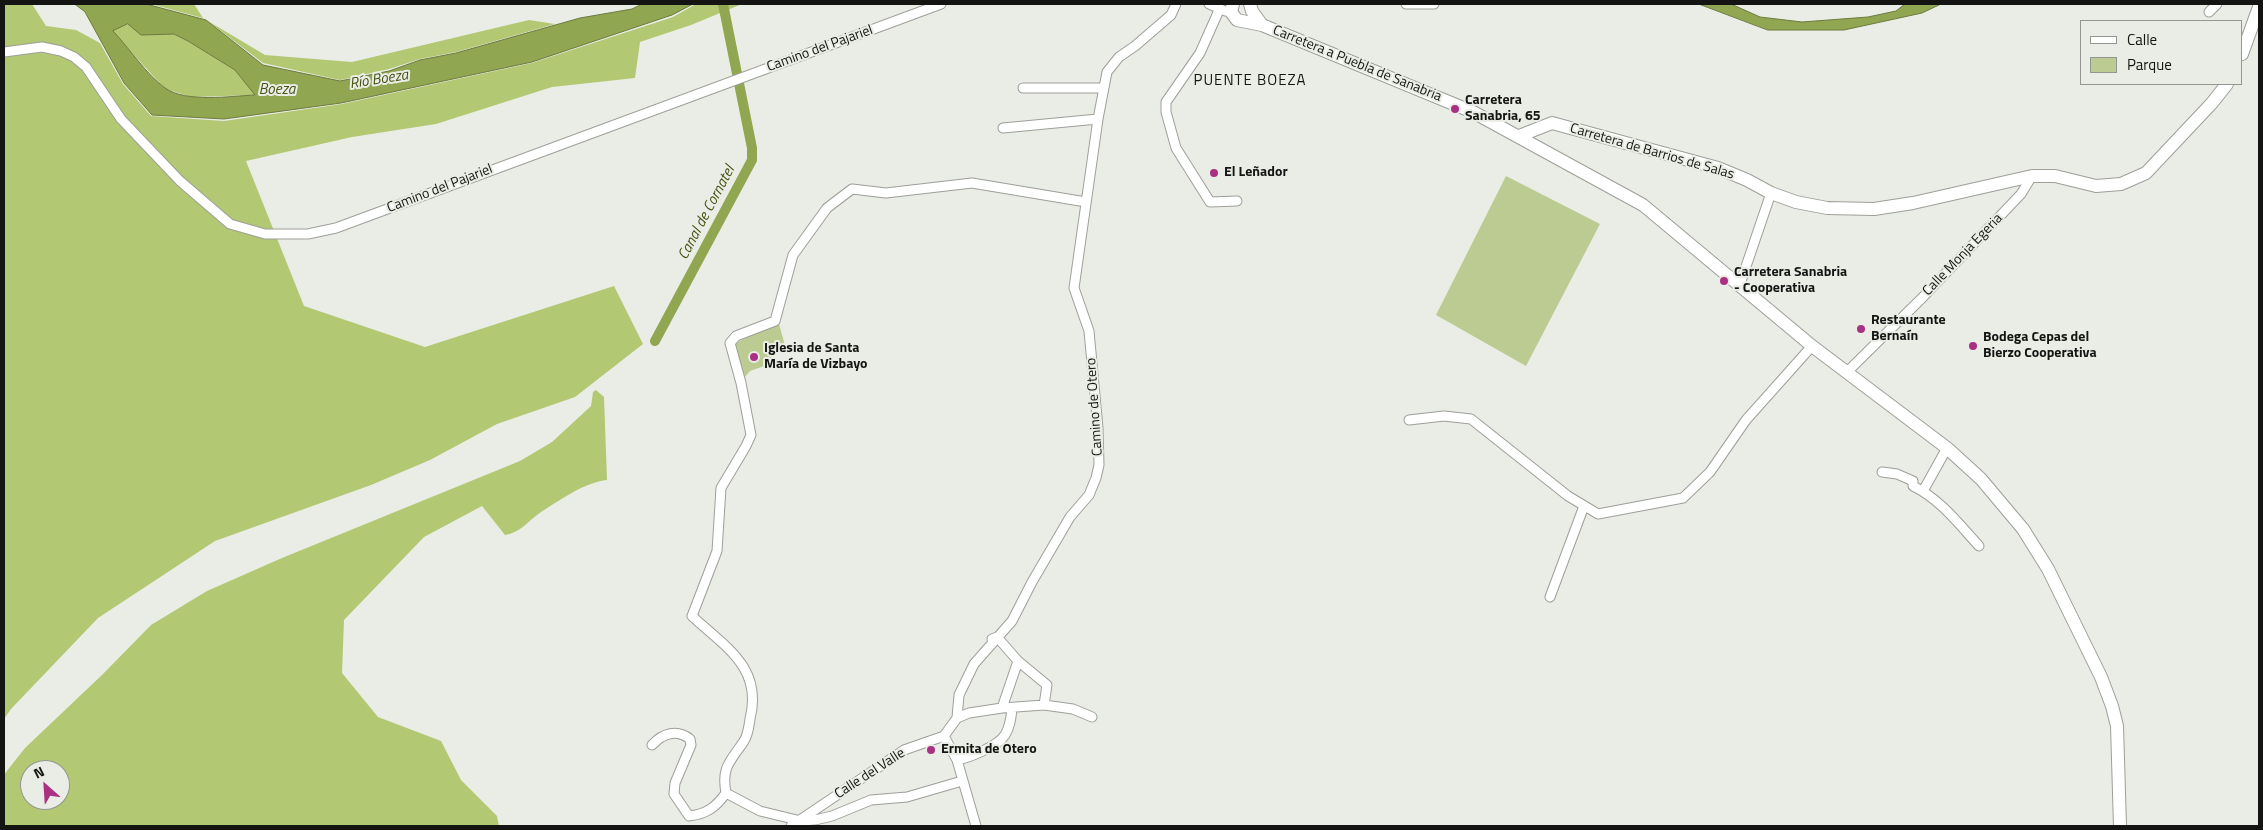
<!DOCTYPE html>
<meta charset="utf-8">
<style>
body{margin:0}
#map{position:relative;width:2263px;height:830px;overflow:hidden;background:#eaede5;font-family:"Titillium Web",sans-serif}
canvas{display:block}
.frame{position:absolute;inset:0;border:5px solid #141513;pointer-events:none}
.legend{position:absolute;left:2080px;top:20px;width:162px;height:65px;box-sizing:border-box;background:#eaede5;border:1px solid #949791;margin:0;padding:6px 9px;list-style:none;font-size:15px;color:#141513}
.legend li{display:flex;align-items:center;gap:10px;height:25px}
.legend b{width:25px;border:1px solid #949791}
.north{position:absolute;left:20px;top:760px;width:50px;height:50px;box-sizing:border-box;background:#eaede5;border:1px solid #949791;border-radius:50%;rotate:334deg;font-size:14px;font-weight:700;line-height:20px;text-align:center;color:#141513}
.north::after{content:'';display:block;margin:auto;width:18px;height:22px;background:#aa3083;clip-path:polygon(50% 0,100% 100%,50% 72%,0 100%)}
</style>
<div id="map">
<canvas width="2263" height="830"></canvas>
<div class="frame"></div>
<ul class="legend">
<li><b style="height:6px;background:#fff"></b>Calle</li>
<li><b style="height:14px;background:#bbcb92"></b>Parque</li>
</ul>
<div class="north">N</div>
</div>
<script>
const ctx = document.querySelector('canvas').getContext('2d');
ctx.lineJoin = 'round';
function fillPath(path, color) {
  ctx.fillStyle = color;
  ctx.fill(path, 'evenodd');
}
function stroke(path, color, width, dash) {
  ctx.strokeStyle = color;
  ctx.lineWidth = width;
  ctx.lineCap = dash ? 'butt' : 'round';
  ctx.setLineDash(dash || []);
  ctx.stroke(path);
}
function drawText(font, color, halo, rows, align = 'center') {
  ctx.font = font + ' "Titillium Web",sans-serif';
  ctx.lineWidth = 4;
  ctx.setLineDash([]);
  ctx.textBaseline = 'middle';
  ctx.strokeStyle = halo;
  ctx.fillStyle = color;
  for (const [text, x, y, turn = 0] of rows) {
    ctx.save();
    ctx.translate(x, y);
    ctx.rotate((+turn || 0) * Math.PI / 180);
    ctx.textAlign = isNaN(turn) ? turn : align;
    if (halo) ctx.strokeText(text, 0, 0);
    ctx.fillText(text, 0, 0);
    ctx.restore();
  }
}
const green = new Path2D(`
 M1506,176L1600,224L1526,366L1436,315Z
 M779,324L786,349L770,353L773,363L750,371L745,377L733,345L754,333Z`);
const forest = new Path2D(`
 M4,4H32L46,26L76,30L100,43L123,84L151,116L224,121L342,104L532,63L673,17L696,4H742L691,25L640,42L635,78L552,87L436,124L352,137L246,161L304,306L425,347L614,286L643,344L575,397L497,424L430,460L371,485L215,541L98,618L11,709L4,719Z
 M151,4H194L203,18Z
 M529,20L555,24L456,52L420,59L389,69L340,80L263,63L208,21L265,55L352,62Z
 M129,24L160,33L174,34L188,41L235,70L256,95L192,97L165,89L112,31Z
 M596,390L604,397L607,480C585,482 560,500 541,512C528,521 520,533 505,535L482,506L424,537L344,620L342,673L378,717L441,741L461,780L497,816L499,826H4V776L6,772L25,748L103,674L151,625L207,591L282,558L520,461L552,442L591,406L593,392ZM30,770H60V800H30Z`);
const water = new Path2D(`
 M75,4H146L206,20L263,65L340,81L389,71L420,60L456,53L580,18L632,9L642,4H693L672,15L532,62L341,103L224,119L152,115L124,83L85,12ZM128,24L141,35L174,34L188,41L235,70L255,95C231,96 186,103 165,88C147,75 129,48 113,31Z
 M1699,4H1731L1760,17L1802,22L1868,17L1896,11L1905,4H1941L1922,13L1844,30H1768Z`);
const canal = new Path2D(`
 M655,341L752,160V148L723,4`);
const street = new Path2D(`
 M1209,4L1225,11
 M1406,4H1434
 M1220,8L1200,53L1166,102V112L1176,148L1210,202L1237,201
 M2209,12L2217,4
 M4,52L42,47L61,51L74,57L86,67L121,119L180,181L230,224L265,234H308L336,228L941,4
 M1023,88H1103
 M1003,128L1098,119
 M1739,287L1771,193
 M1847,372L1922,298L2021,194L2032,176
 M1409,420L1444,416L1471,419L1568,496L1598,514L1683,498L1710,472L1746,420L1812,346
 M1882,472L1897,474L1913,481V486C1940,499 1959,524 1979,546
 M1923,491L1947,448
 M1550,597L1584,506
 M992,639L997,637L1018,661L1047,685L1044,705
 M1002,708L1018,661
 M957,718L959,695L974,664L1012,621L1032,582L1070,517L1089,495L1096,478L1099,465L1098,428L1089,331L1074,288L1098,119L1107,72L1119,57L1135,46L1171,15L1176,4
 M652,745C663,733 677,729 690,739L691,745L675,783L674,794L689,816C707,814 716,807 726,793
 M957,760C969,758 998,746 1005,735C1010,727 1011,718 1012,709
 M962,781L907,797L871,800L832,816L815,820L801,821L760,811L726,793C721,766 731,761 744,741C748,735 749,726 750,719C763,667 725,647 692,616L717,551L721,488L746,446L751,435L741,383L730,343L736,336L775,321L793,255L827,208L852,189L886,193L972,183L1086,202
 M791,826L904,750L944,736
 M976,826L957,760L944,736L957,718L969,713L1002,708L1044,705L1073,709L1092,717`);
const secondary = new Path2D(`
 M1233,4L1231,12L1237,20L1262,25L1473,112L1643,205L1812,346L1947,448L1981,479L2023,529L2048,569L2101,677L2112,706L2117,726L2120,826
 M1250,4L1252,11L1262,25
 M2242,54L2259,7
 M1519,136L1552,123L1718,168L1747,180L1771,193L1796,202L1827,208L1874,209L1913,203L2032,176H2055L2096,186L2121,184L2146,173L2212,103L2227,84`);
const markers = [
 [1455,109,5,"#aa3083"],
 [1214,173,5,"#aa3083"],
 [1724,281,5,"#aa3083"],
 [1861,329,5,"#aa3083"],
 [1973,346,5,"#aa3083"],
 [754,357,5,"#aa3083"],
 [931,750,5,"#aa3083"]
];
const streetNames = [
 ["Camino del Pajariel",820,49,-20],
 ["Carretera a Puebla de Sanabria",1357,64,22],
 ["Carretera de Barrios de Salas",1652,152,16],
 ["Camino del Pajariel",440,189,-21],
 ["Calle Monja Egeria",1963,255,-46],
 ["Camino de Otero",1095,407,-94],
 ["Calle del Valle",870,774,-33]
];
const poiNames = [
 ["Carretera",1465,101],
 ["Sanabria, 65",1465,117],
 ["El Leñador",1224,173],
 ["Carretera Sanabria",1734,273],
 ["- Cooperativa",1734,289],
 ["Restaurante",1871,321],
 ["Bernaín",1871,337],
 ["Bodega Cepas del",1983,338],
 ["Bierzo Cooperativa",1983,354],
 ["Iglesia de Santa",764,349],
 ["María de Vizbayo",764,365],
 ["Ermita de Otero",941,750]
];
const waterNames = [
 ["Río Boeza",379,80,-9],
 ["Boeza",277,90],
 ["Canal de Cornatel",707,213,-62]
];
const neighbourhoodNames = [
 ["PUENTE BOEZA",1250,81]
];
fillPath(green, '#bbcb92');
fillPath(forest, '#b2c873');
fillPath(water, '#91a651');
stroke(water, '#6c7a3e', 1);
stroke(canal, '#91a651', 10);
stroke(street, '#9d9f99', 11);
stroke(secondary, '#9d9f99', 14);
stroke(street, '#fff', 9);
stroke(secondary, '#fff', 12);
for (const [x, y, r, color] of markers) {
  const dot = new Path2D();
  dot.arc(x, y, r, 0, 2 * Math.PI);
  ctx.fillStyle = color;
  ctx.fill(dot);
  stroke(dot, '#eaede5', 2);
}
drawText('14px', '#141513', '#eaede5', streetNames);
drawText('bold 14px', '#141513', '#eaede5', poiNames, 'left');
drawText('italic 15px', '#465315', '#eaede5', waterNames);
ctx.letterSpacing = '1px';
drawText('15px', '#141513', '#eaede5', neighbourhoodNames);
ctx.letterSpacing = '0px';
</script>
